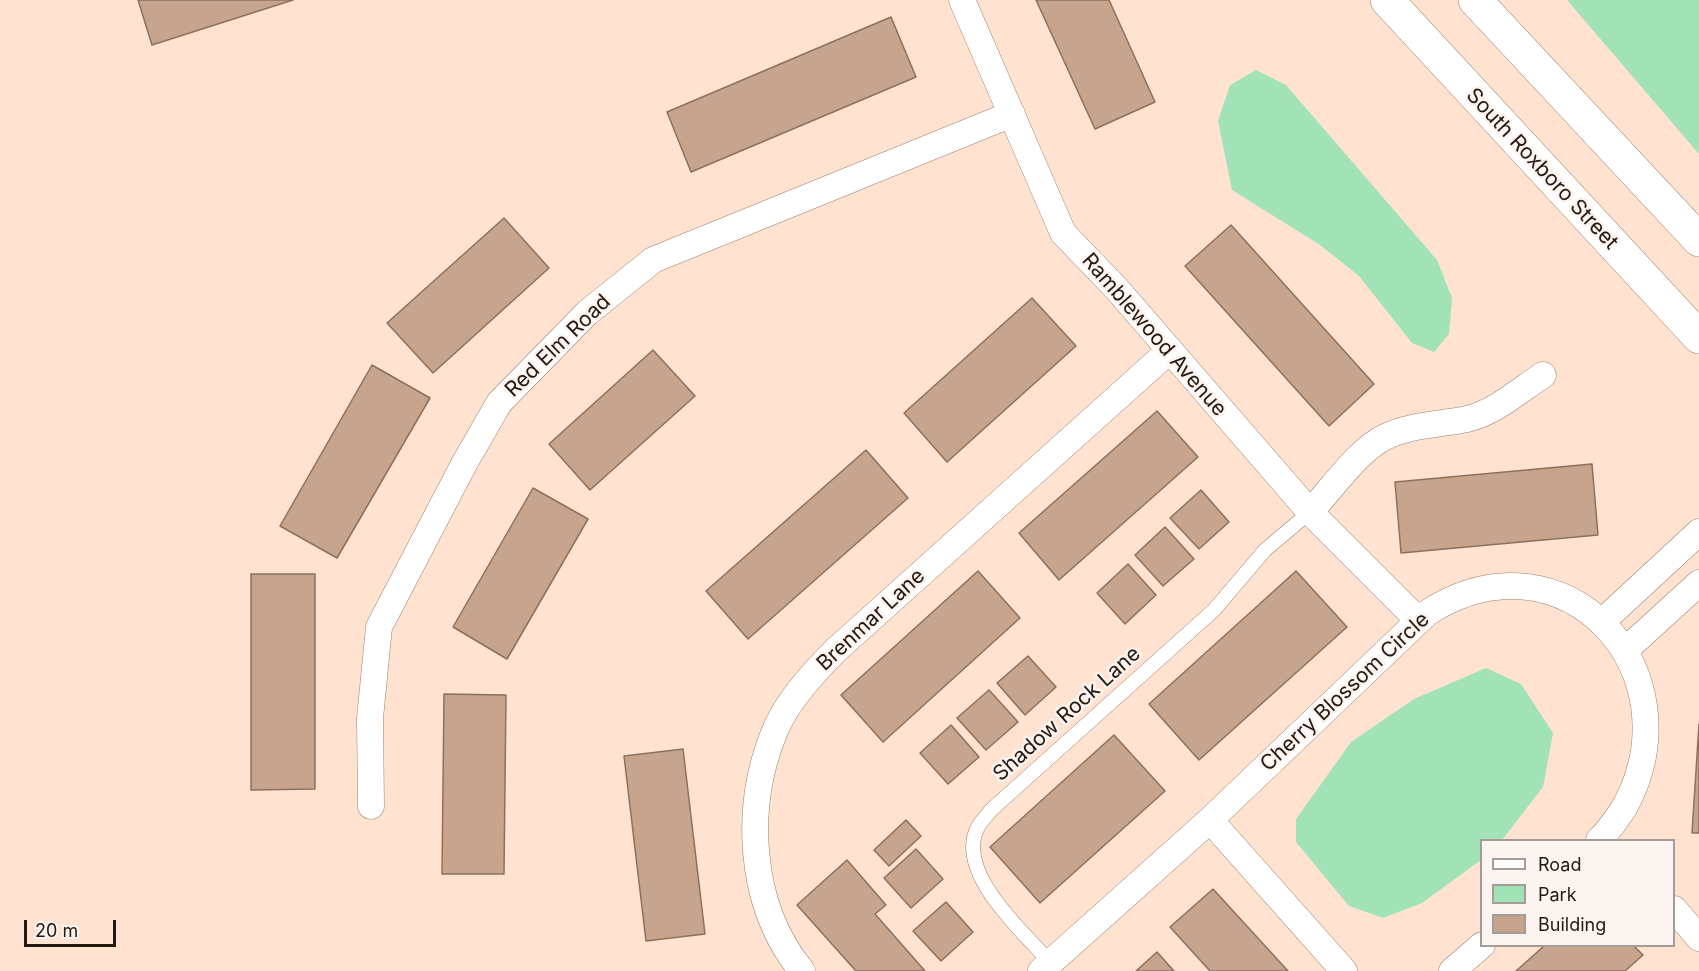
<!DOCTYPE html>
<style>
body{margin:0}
#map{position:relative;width:1699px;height:971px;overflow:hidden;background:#ffe2d0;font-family:Inter,sans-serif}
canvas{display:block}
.legend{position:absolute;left:1480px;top:839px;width:195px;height:108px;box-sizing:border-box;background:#fcf4f0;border:2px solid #a69c96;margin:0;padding:8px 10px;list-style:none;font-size:18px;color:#241810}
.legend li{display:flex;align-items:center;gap:12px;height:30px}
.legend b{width:30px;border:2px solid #a69c96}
.scale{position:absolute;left:24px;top:920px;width:92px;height:27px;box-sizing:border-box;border:3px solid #241810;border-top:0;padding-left:8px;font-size:18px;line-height:21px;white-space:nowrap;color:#241810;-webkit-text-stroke:4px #fcf4f0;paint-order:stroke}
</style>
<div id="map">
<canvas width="1699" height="971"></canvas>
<ul class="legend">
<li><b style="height:8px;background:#fff"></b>Road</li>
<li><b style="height:16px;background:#a1e3b7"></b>Park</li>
<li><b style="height:16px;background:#c6a48e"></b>Building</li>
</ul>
<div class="scale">20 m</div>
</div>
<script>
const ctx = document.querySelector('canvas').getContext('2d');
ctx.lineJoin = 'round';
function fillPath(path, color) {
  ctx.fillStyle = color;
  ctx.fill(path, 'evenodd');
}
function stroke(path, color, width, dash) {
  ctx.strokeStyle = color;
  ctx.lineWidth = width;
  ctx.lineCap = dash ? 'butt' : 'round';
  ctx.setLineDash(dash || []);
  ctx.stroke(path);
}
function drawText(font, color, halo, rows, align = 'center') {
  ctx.font = font + ' Inter,sans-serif';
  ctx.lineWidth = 5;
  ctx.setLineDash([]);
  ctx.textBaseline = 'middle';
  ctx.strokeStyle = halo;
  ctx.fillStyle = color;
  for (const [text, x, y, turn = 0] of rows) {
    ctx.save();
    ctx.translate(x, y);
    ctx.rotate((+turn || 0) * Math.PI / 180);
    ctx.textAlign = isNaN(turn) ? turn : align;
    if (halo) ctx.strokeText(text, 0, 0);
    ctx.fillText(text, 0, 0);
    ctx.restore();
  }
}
const green = new Path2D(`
 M1567,0H1699V154Z
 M1256,70L1286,85L1437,260L1452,298L1449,334L1434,352L1412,343L1359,276L1320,245L1232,190L1218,121L1230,85Z
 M1486,668L1521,684L1553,733L1543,787L1502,840H1482L1481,860L1422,903L1383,918L1349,906L1296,842V819L1351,742L1414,699Z`);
const building = new Path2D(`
 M138,0H293L152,45Z
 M1036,0H1109L1155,102L1095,129Z
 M891,17L916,77L691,172L667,112Z
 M504,218L549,268L433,373L387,323Z
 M1231,225L1374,384L1329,426L1185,266Z
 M1032,298L1076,346L947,462L904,413Z
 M653,350L695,396L590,490L549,444Z
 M372,365L430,398L337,558L280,526Z
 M1157,411L1198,457L1059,580L1019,533Z
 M866,450L908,498L748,639L706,591Z
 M1592,464L1598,535L1401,553L1395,482Z
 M533,488L588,519L507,659L453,627Z
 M1201,490L1229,522L1199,549L1170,518Z
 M1165,527L1194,559L1163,586L1135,555Z
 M1128,564L1156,595L1125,624L1097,593Z
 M978,571L1020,618L883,742L841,695Z
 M1296,571L1347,627L1199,760L1149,704Z
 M251,574H315V789L251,790Z
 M1028,656L1056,687L1025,715L997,683Z
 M989,690L1018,722L986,750L957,718Z
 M444,694L506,695L504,874H442Z
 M1699,724V833H1692Z
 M951,725L979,757L948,784L920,753Z
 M1114,735L1165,791L1040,903L990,847Z
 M683,749L705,934L646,941L624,756Z
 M906,820L921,836L889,866L874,850Z
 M916,849L943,879L911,908L884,878Z
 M847,860L886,905L875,914L925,971H856L797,905Z
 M1213,889L1288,971H1210L1170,927Z
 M946,902L973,932L941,961L913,931Z
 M1544,946H1634L1643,955L1625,971H1516Z
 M1157,952L1174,971H1136Z`);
const service = new Path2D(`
 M1053,965C1025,934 956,874 977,829C980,822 987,816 991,810L1214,610L1265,550L1310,512`);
const minor = new Path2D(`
 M962,0L1063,233L1116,288L1310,512L1419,621
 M1310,512C1331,490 1358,450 1385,437C1412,424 1439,425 1467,419C1494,413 1520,390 1543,375
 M1605,619L1699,532
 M1630,646L1699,583
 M371,806L370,718L379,627L464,464L499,403L587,313L653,260L1012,114
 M1210,820L1344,971
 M1674,909L1699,938
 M802,971C747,904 743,803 777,726C790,698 814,672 836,650L1169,351
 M1041,971L1210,820L1427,613C1565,524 1699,673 1624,808C1616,820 1609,831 1599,840
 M1452,971L1482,945`);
const tertiary = new Path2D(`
 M1387,0L1699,337
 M1475,0L1699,240`);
const streetNames = [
 ["South Roxboro Street",1542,169,47],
 ["Ramblewood Avenue",1154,335,49],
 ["Red Elm Road",558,346,-44],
 ["Brenmar Lane",871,620,-43],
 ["Cherry Blossom Circle",1345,692,-43],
 ["Shadow Rock Lane",1067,714,-42]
];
fillPath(green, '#a1e3b7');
fillPath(building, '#c6a48e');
stroke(building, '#8f705c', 1.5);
stroke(service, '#9f7f6a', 15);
stroke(minor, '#9f7f6a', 27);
stroke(tertiary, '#9f7f6a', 34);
stroke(service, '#fff', 14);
stroke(minor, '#fff', 26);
stroke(tertiary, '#fff', 33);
drawText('21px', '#241810', '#fcf4f0', streetNames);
</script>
